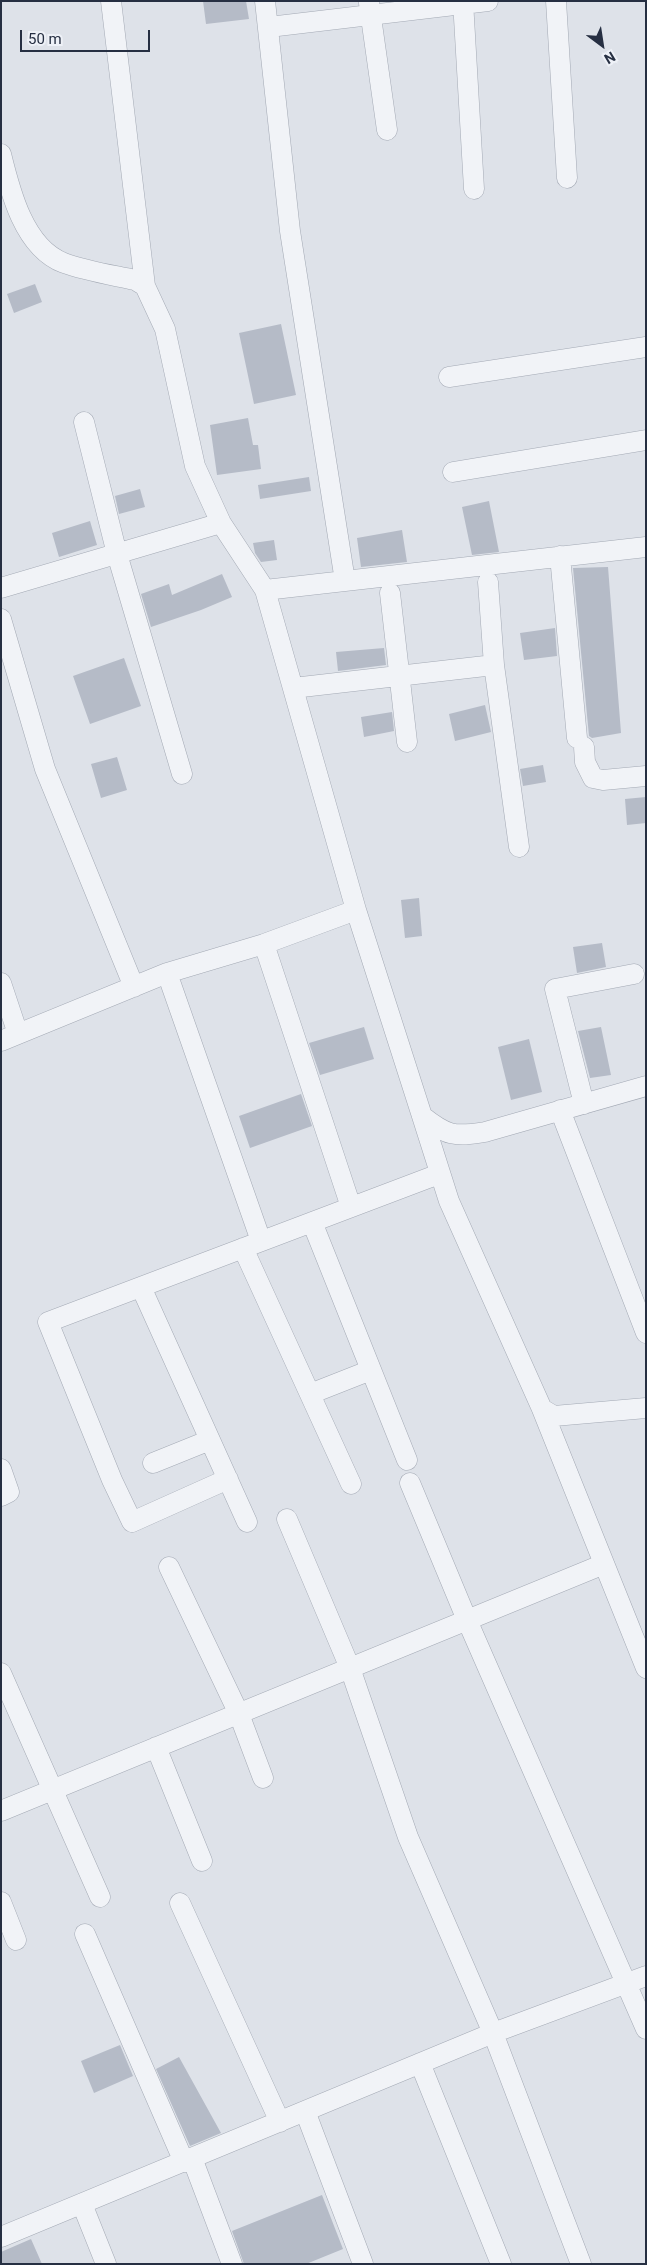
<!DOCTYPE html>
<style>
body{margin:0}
#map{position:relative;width:647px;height:2265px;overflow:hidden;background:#dee2e9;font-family:Roboto,sans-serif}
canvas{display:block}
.frame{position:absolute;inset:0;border:2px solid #262f42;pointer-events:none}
.north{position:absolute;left:577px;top:20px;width:50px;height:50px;-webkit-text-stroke:4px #eef1f7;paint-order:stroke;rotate:149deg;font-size:14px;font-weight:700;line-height:20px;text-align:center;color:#262f42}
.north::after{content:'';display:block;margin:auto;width:18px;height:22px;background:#262f42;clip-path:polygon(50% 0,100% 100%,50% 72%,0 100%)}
.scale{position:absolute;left:20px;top:30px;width:130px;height:22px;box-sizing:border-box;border:2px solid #262f42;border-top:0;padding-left:6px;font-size:15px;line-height:18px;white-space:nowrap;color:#262f42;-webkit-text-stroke:4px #eef1f7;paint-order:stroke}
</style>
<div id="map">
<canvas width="647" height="2265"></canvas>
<div class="frame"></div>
<div class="north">N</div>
<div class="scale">50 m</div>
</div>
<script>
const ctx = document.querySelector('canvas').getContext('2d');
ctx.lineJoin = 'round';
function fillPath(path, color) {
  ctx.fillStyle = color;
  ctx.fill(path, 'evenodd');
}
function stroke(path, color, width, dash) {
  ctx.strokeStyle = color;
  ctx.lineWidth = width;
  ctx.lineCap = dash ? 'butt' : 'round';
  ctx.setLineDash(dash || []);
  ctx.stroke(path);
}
const building = new Path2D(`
 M203,1H246L249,19L206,24Z
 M35,284L42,302L14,313L7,294Z
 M281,324L296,395L254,404L239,333Z
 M248,418L253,445H258L261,469L217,475L210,425Z
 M309,477L311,491L260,499L258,485Z
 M140,489L145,507L119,514L115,496Z
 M489,501L499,552L472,555L462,507Z
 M90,521L97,545L59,557L52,533Z
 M402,530L407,562L361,567L357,538Z
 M274,540L277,560L261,562L255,553L253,543Z
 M608,567L621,733L592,738L589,736L573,568Z
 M222,574L232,597L201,610L151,627L141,594L169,584L172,595Z
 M555,628L557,656L524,660L520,633Z
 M384,648L386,665L338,671L336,652Z
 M124,658L141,706L90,724L73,676Z
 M485,705L491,732L455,741L449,714Z
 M392,712L394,731L364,737L361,717Z
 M117,757L127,790L101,798L91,764Z
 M543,765L546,782L523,786L520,769Z
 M646,797V823L627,825L625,799Z
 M419,898L422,936L405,938L401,900Z
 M602,943L606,967L577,973L573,947Z
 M364,1027L374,1059L320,1075L309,1043Z
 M601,1027L611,1075L590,1078L578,1031Z
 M529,1039L542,1092L511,1100L498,1047Z
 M301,1094L312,1126L250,1148L239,1116Z
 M120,2045L133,2076L94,2093L81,2061Z
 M179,2057L221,2133L190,2146L156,2069Z
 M322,2195L343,2249L306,2264H244L232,2231Z
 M31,2239L42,2264H1V2252Z`);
const minor = new Path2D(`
 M111,1L145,286
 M265,1L290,231L345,581
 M463,1L474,189
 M556,1L567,178
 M369,3L387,130
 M269,27L488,1
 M1,154C10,191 24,248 64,263C86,271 112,275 135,280L145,286L165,329L195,466L221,523L265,590L356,910
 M449,377L646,347
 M84,422L117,554L182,774
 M453,472L646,440
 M560,556L577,738
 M488,582L494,665L519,847
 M1,588L221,523
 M265,590L646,547
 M390,593L407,742
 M1,619L45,769L134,987
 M293,688L494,665
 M584,747L585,762L593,778L603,780L646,776
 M264,944L351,1207
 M167,973L261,1241
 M1,983L18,1034
 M1,1041L167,973L264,944L356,910L422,1116C447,1136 454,1137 485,1132L646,1086
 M584,1104L555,989L634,974
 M560,1110L646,1333
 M422,1116L449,1201L542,1409L554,1416L646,1408
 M312,1222L407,1460
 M243,1248L351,1484
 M141,1287L247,1522
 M310,1394L371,1370
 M542,1409L646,1668
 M153,1463L210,1440
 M1,1469L9,1492L1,1496
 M228,1479L132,1522L112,1480L48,1322L439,1174
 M410,1483L467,1620L646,2029
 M287,1519L350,1668L408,1837L493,2033L581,2264
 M169,1567L239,1714L263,1778
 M1,1673L100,1897
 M156,1747L202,1861
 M1,1811L604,1564
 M1,1902L16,1940
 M180,1903L280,2122
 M85,1934L184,2162
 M420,2063L501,2264
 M305,2111L363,2264
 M192,2158L232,2264
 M82,2204L106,2264
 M1,2237L493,2033L646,1976`);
fillPath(building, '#b5bbc7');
stroke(minor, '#a3a9b4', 21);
stroke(minor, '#f1f3f7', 20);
</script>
